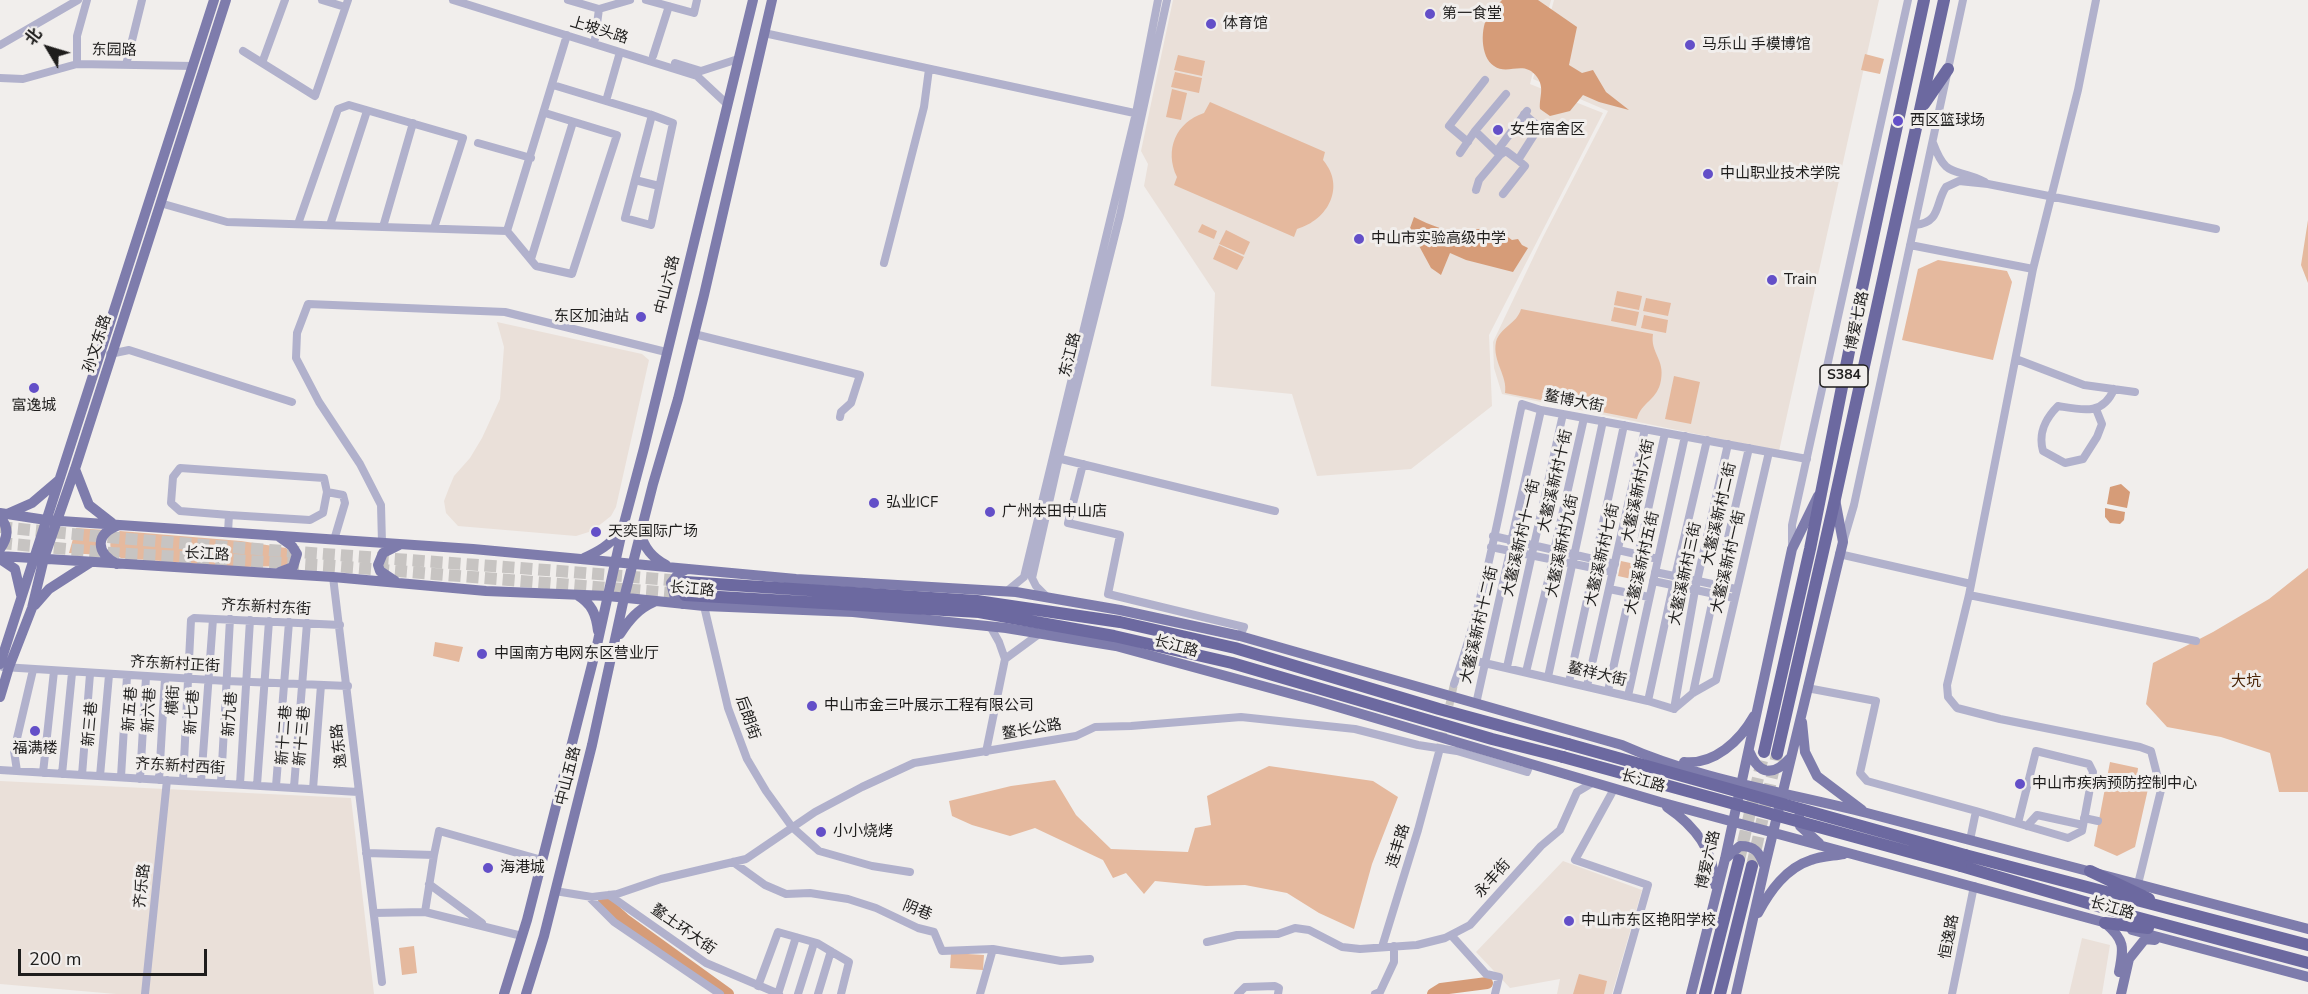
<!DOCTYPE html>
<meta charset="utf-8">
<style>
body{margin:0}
#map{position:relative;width:2308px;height:994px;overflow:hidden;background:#f1eeec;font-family:"Nunito Sans","Noto Sans SC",sans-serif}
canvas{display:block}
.north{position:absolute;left:18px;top:18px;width:60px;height:60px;-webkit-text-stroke:4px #f1eeec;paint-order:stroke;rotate:308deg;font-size:16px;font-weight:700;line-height:24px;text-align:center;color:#1e1d1c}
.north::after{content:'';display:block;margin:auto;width:21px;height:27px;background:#1e1d1c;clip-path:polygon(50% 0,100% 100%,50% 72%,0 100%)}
.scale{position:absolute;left:18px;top:949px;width:189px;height:27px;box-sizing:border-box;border:3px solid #1e1d1c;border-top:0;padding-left:8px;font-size:18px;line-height:21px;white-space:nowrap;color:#1e1d1c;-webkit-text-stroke:4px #f1eeec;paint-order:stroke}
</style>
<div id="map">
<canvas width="2308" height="994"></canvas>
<div class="north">北</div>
<div class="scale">200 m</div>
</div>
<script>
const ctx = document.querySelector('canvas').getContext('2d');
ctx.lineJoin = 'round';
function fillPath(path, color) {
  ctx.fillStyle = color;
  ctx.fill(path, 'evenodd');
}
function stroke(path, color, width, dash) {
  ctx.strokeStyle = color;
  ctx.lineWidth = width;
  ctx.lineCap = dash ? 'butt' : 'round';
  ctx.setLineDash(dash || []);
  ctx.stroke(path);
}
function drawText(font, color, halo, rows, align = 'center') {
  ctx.font = font + ' "Nunito Sans","Noto Sans SC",sans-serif';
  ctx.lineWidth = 6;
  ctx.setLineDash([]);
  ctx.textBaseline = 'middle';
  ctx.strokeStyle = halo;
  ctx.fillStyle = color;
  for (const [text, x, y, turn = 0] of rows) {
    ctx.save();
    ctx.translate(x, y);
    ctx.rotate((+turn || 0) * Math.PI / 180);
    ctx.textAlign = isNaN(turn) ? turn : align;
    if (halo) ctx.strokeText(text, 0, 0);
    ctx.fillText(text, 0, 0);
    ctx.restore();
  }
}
const built = new Path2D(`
 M1173,0H1551L1530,84L1603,113L1489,335L1492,406L1411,469L1317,476L1292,394L1211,386L1215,293L1144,186L1148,164L1141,151Z
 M1554,0H1879L1779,451L1502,394L1494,368L1493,342L1543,237L1608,111L1533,79Z
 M497,322L642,354L649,360L616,507L611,516L592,531L576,536L458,526L446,513L444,501L449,488L454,476L470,458L482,438L500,399L504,347Z
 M0,781L351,798L374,994H116L0,984Z
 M1563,861L1642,890L1612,994H1557L1560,979L1510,988L1476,952Z
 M2082,938L2110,945L2102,994H2069Z`);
const green = new Path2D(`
 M1865,54L1884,59L1880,74L1861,70Z
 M1178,55L1205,61L1202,76L1174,70Z
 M1175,72L1202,78L1199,93L1171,87Z
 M1172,89L1187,93L1181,120L1166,117Z
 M1210,102L1325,152L1323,160C1346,187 1328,220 1297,229L1294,237L1174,185L1177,177C1164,150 1176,122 1204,113Z
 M2308,220V283L2301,265Z
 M1202,224L1217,231L1214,239L1198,232Z
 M1226,230L1250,242L1244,255L1219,244Z
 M1219,245L1244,257L1237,270L1213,259Z
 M1938,260L2007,271L2012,282L1993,360L1902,340L1918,269Z
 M1617,291L1642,296L1639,310L1614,305Z
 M1646,298L1671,303L1668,316L1643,311Z
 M1614,307L1639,312L1636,326L1611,321Z
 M1521,309L1653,334C1650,353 1665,359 1661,380C1658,400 1641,402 1637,419L1505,393C1508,376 1492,361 1496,342C1500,327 1517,324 1521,309Z
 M1644,315L1668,320L1666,333L1641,328Z
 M1674,376L1700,382L1691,424L1665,419Z
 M76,528L105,530L101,555L69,553Z
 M120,531L241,541L286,548L292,554L290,563L283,566L241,567L121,558C106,551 108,538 120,531Z
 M1621,561L1649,567L1645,582L1618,576Z
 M2308,568V792H2279L2270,753L2221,737L2167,727L2146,704L2153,663L2213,632L2269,599Z
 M435,642L463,647L459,662L433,656Z
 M2110,762L2138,768L2136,785L2148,789L2135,847L2117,856L2094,846Z
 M1269,766L1373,781L1398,797L1372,864L1354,929L1319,913L1287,893L1245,885L1206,886L1155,881L1144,894L1126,873L1113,878L1103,860L1035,828L1010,836L972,825L952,816L949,801L1011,786L1055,780L1076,815L1111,849L1188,852L1195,828L1211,825L1207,796Z
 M414,946L417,973L402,975L399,948Z
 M951,953L984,955L983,970L950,968Z
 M1579,974L1607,981L1604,994H1573Z`);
const water = new Path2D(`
 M1502,0H1538L1577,27L1569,65L1582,73L1593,70L1606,92L1629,110L1599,102L1583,95L1570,111L1550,116L1540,109C1539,97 1545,88 1537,77C1524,59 1508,76 1494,66C1480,57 1480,27 1489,14C1493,9 1498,4 1502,0Z
 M1414,217C1430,225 1449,233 1467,233L1469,230L1479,229L1483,235L1491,232L1498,238L1505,235L1512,240L1518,239L1522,245L1528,248L1513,272L1466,260L1450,253L1441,275L1431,268L1418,244L1420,241L1417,240L1413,232L1409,231Z
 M2121,484L2130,492L2127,508L2107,504L2110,487Z
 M2105,508L2125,512L2124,520L2120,524L2110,523L2105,517Z`);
const river = new Path2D(`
 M604,901L624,919L728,994
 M1433,994L1441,989L1487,983`);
const minorTunnel = new Path2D(`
 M1439,752L1454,684`);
const highwayTunnel = new Path2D(`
 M0,527C227,550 454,561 681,581
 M0,543L112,553L334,566L684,594
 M1739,860L1764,752
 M1752,866L1777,754`);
const minor = new Path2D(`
 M322,0L345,7
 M453,0L697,76L727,104
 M568,0L599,9L630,0
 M646,0L694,13L697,0
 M2096,0L2078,90L2033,269L1969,595L2196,641
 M764,33L1139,114
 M595,39L599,9
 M0,45L78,0
 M243,51L315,96L348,0
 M653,56L669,6
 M262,63L285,0
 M675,63L701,71L738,59
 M77,64V36L87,0
 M126,65L142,0
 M0,78L23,79L77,64L193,66
 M553,85L652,115L625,218L651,225L673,123L652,115
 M606,101L620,52
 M1475,131L1506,94
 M1468,142L1449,126L1485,80
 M478,143L531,158
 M1933,143C1947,181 1955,166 1985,182
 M1497,151L1527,111
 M1460,153L1475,131L1500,155L1479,180L1476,190
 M1500,155L1506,151L1518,160
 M635,180L659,186
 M1503,194L1525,166L1518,160L1539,127L1524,114
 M160,203L227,222L507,231L567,35
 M298,224L338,109L349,105L463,138L434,228
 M330,225L367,111
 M1915,225C1941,223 1935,203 1946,187L1959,181L1988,184L2216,229
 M383,227L413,123
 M507,231L536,266L572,274L617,135L545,113
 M1910,245L2033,269
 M531,259L573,122
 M884,263L924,107L929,69
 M694,334L860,375L851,403L841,412L840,417
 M110,354L129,350L292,402
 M2016,359L2084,385L2135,392
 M2096,409L2102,424L2097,437L2083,459L2065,463L2043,451C2038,433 2045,419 2058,406C2082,410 2103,416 2114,389
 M1053,457L1275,511
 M1083,464L1068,523L1120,535L1108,594L1244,627L1240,636
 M327,492L343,495L345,503L334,540
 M228,532L229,515L180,511L171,503L173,477L180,468L324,478L327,492L323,513L310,520L229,515
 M1493,536L1615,564
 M1844,539L1854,505L1963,0
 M1511,542L1541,410
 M382,543L381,505L360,464L319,402L296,358L297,333L308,304L505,312L666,352
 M1491,547L1613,572
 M1792,548V525L1908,0
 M1618,550L1658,559
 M1554,551L1584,418
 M1839,554L1971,584
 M1638,555L1665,433
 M1595,560L1624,425
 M1655,572L1736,589
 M333,577L382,982
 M1675,577L1707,440
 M1653,581L1734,598
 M1717,585L1749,448
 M1609,589L1649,597
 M1007,591L1024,577L1136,113L1158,0
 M1969,595L1947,685L1948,697L1957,708L2000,719L2140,747L2151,751L2161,790L2138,884
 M1047,597L1036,586L1032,578L1059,458L1120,215L1167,0
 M704,606L728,708L747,759L766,791L792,827L819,851L872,866L910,872
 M990,626L999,642L1005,659
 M1463,658L1648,701L1674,709L1693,693L1716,680L1769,452
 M3,667L227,681L348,686
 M1507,667L1563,414
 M1526,672L1553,560
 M1548,677L1603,421
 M1569,682L1594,568
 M1454,684C1486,596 1502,496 1522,404L1541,410L1807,459
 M1587,686L1645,429
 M1807,688L1876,701L1860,773L1867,781L1976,811L1970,840
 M1608,691L1630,593
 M1693,693L1714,594
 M1628,696L1685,436
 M1648,701L1673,586
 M1476,704L1510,551
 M1674,709L1695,590L1728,444
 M986,752L1005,659L1039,634
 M0,770L358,792
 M17,771L14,751L33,670
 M43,773L54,671
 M62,774L72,673
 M82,775L90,674
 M100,776L109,675
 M121,777L127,676
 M140,779L146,677
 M159,780L165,678
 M183,781L191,620L194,618L340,625
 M201,782L213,619
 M2091,782L2105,786
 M221,783L230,619
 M240,784L250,620
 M257,785L269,621
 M276,786L289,622
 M294,787L307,623
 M313,789L321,685
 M1614,789L1575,860L1648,885L1617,994
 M1976,811L2068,838L2082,831L2093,772L2089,764L2036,751L2018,823
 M2084,818L2098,821
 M2027,826L2037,815L2083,825
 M366,853L434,855L425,912
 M434,855L439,831L542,860
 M733,862L765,885L786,894L810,893L848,899L876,908L918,928L934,932L942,951L993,949L1061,961L1090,959
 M429,884L482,923
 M555,891L592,897L617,894L661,879L746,859L815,812L862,787L914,763L1076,736L1095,727L1131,726L1241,717L1355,729L1418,745L1457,751L1527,772L1530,764
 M609,895L706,963L779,994
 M589,897L614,922L720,994
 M374,913L425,912L522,936
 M1451,935L1486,974L1499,977L1495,994
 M1207,942L1237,935L1278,934L1295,928L1309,930L1342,947L1360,949L1417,945L1445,938L1470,925L1541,846L1560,830L1577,792L1592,783
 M1382,947L1418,830L1439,752
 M758,986L778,932L817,943L849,962L841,994
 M145,994L167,780
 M778,994L796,937
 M798,994L814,943
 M818,994L831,951
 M980,994L993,949
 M1238,994L1245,987L1275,986L1279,988L1278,994
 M1375,994L1380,992L1394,962V946
 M1952,994L1974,886`);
const major = new Path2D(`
 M75,469L89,505L112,523
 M0,513L46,520L473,549L796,579L1016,592L1120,610L1240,636L1622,745C1700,780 1785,792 1867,813C2014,851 2161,890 2308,929
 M7,514L32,503L59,480
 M0,517C9,527 8,538 0,549
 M641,534C644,549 653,558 666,565
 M278,536L292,546L297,554L293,567L280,572
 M0,556L333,577L486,591L608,596L704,606L853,612L1006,628L1116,646L1314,700L1660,802L2114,925
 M584,558C599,551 610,545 619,532
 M0,559L15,569L21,595
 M117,564C95,552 95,534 119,525
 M395,581L380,571L378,565L383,553L399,545
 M577,595C592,604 596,614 598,631
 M682,604L675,598L671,583L679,573L687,569
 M35,605L49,589L91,562
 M620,634C629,620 638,609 654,602
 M0,664L214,0
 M0,697L9,667L32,608L44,558L75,469L226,0
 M1802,722L1805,752L1817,776L1862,810
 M1749,751C1759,775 1773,777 1790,758
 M1684,762C1714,765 1740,741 1754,716
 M1667,807C1695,826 1714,850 1715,885
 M1799,816L1800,826L1819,843
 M1725,859L1740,846C1755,846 1759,852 1764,865
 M1758,913C1770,891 1786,868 1811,860C1821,856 1833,856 1844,854
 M2105,923C2125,940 2124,947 2119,972
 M2132,930L2308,977
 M504,994L527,920L597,645L623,527L644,448L753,0
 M526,994L544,936L592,745L624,598L653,484L678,399L704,295L772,0
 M1691,994L1725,859L1792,549L1818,496
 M1736,994L1765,866L1843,542L1835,499
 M2121,994L2129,959L2145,939L2155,940`);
const highway = new Path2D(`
 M1924,104L1948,69
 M685,582L977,601L1120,622L1235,648L1439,709L1568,744
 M685,595L979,612L1114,636L1232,663L1492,739L1563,757
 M1764,752L1810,549L1855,321L1924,0
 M1777,754L1835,499L1944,0
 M1965,855L2308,945
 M1961,866L2132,916L2308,963
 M2090,871L2149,899
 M2105,923L2148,928
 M1705,994L1739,860
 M1720,994L1752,866`);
const highwayBridge = new Path2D(`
 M1568,744L1965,855
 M1563,757L1961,866`);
const markers = [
 [1430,14,6,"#634fc8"],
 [1211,24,6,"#634fc8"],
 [1690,45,6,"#634fc8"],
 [1898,121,6,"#634fc8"],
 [1498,130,6,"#634fc8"],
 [1708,174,6,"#634fc8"],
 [1359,239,6,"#634fc8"],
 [1772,280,6,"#634fc8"],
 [641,317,6,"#634fc8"],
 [34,388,6,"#634fc8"],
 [874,503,6,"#634fc8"],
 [990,512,6,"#634fc8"],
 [596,532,6,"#634fc8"],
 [482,654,6,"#634fc8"],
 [812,706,6,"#634fc8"],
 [35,731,6,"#634fc8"],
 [2020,784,6,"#634fc8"],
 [821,832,6,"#634fc8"],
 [488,868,6,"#634fc8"],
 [1569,921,6,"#634fc8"]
];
const shields = [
 [1844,376,48]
];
const shieldNames = [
 ["S384",1844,376]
];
const poiNames = [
 ["第一食堂",1442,14],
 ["体育馆",1223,24],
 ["马乐山 手模博馆",1702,45],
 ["西区篮球场",1910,121],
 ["女生宿舍区",1510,130],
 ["中山职业技术学院",1720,174],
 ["中山市实验高级中学",1371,239],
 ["Train",1784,280],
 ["东区加油站",629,317,"right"],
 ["富逸城",34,406,"center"],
 ["弘业ICF",886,503],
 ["广州本田中山店",1002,512],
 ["天奕国际广场",608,532],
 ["中国南方电网东区营业厅",494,654],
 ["中山市金三叶展示工程有限公司",824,706],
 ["福满楼",35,749,"center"],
 ["中山市疾病预防控制中心",2032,784],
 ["小小烧烤",833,832],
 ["海港城",500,868],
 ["中山市东区艳阳学校",1581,921]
];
const streetNames = [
 ["上坡头路",599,31,17],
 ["东园路",114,51,1],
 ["中山六路",668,285,-76],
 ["博爱七路",1858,321,-78],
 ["孙文东路",98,344,-72],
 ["东江路",1071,355,-76],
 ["鳌博大街",1574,402,11],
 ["大鳌溪新村十街",1556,481,-77],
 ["大鳌溪新村六街",1639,491,-78],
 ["大鳌溪新村二街",1720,514,-77],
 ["大鳌溪新村十一街",1522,538,-77],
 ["大鳌溪新村九街",1563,546,-78],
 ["长江路",207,555,3],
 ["大鳌溪新村七街",1603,555,-77],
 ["大鳌溪新村一街",1729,562,-77],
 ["大鳌溪新村五街",1643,563,-77],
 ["大鳌溪新村三街",1686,574,-78],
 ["长江路",692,590,5],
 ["齐东新村东街",266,608,3],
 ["大鳌溪新村十二街",1480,625,-77],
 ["长江路",1176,647,15],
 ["齐东新村正街",175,665,3],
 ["鳌祥大街",1597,675,13],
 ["横街",174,700,-87],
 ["新五巷",131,709,-86],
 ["新六巷",150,710,-87],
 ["新七巷",193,712,-86],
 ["新九巷",231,714,-86],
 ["后朗街",747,718,71],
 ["新三巷",91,724,-85],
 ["鳌长公路",1032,730,-10],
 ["新十二巷",285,735,-86],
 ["新十三巷",303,736,-85],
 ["逸东路",340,746,-96],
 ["齐东新村西街",180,767,3],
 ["中山五路",569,776,-76],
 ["长江路",1643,782,16],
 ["连丰路",1399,846,-73],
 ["博爱六路",1709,860,-77],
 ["永丰街",1493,879,-48],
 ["齐乐路",143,886,-84],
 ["长江路",2112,909,16],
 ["阴巷",917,911,22],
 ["鳌土环大街",683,930,35],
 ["恒逸路",1950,937,-79]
];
const parkNames = [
 ["大坑",2246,682]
];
fillPath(built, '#eae0d9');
fillPath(green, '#e5b99e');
fillPath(water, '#d69c78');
stroke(river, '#d69c78', 12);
stroke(minorTunnel, '#c7c4c2', 8, [8, 4]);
stroke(highwayTunnel, '#c7c4c2', 12, [12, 6]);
stroke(minor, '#b1b1cc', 8);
stroke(major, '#7e7cac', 10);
stroke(highway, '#6c69a0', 12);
stroke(highwayBridge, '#6c69a0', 12);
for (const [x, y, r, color] of markers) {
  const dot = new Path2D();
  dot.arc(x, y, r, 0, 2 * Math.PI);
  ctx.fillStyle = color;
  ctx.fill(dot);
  stroke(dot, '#f1eeec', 2);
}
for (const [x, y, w] of shields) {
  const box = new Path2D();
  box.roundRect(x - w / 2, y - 11, w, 22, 4.5);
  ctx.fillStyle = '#f1eeec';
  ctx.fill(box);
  stroke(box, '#1e1d1c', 1.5);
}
drawText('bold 14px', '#1e1d1c', null, shieldNames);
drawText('15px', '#1e1d1c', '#f1eeec', poiNames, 'left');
drawText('15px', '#1e1d1c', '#f1eeec', streetNames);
drawText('15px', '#492407', '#f1eeec', parkNames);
</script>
